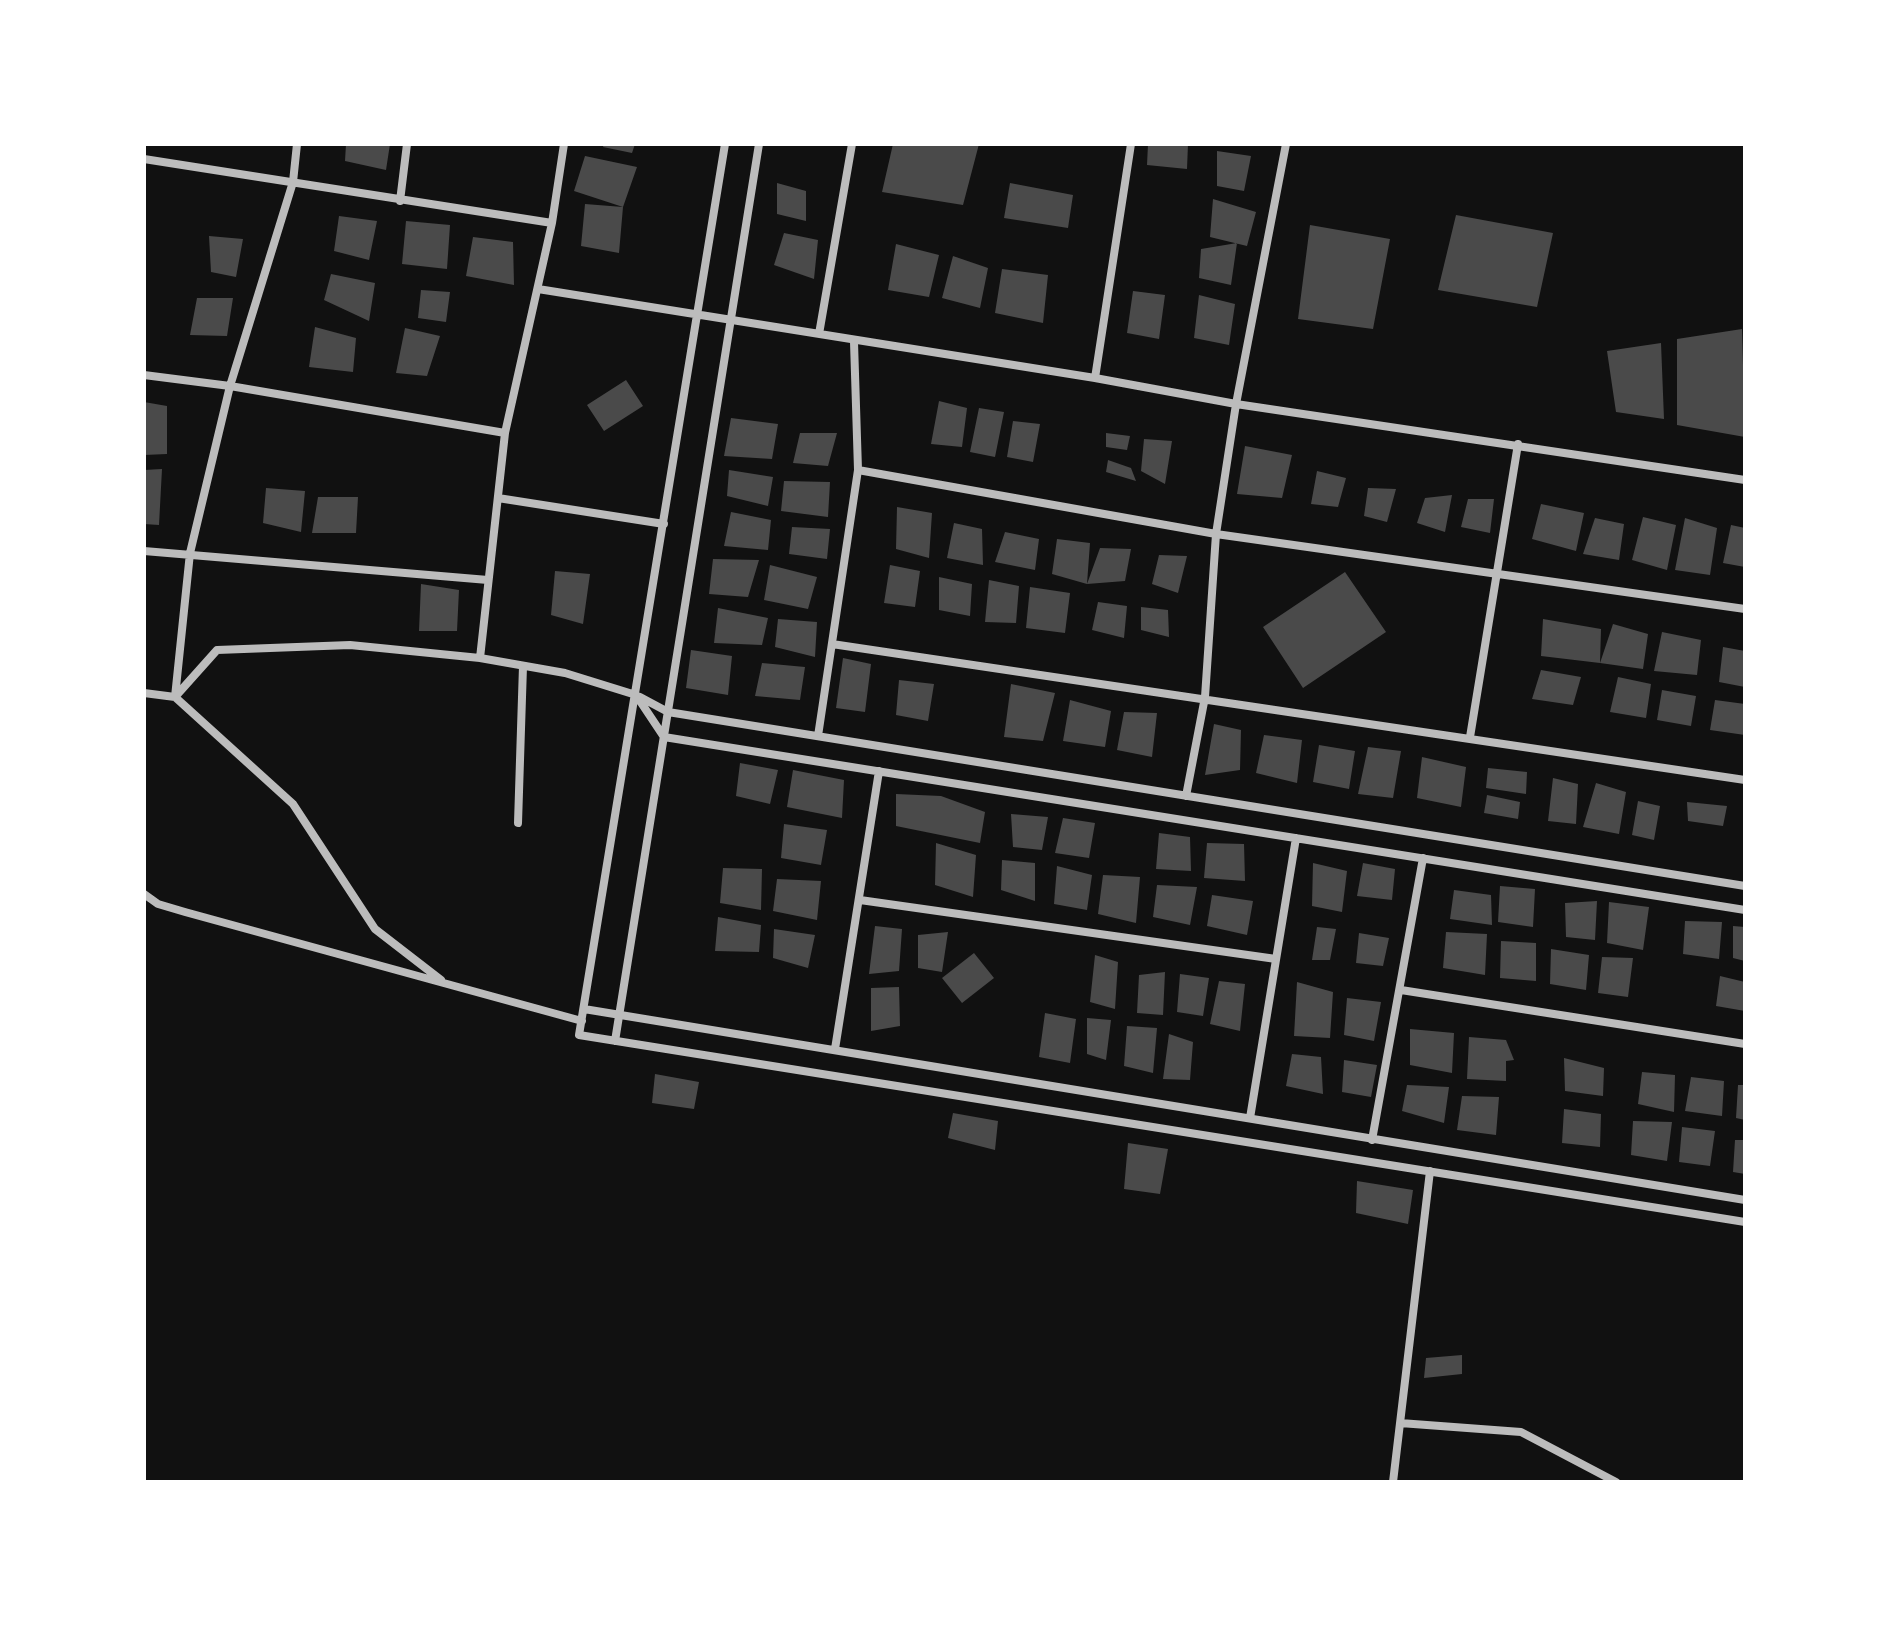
<!DOCTYPE html>
<style>
body{margin:0}
#map{position:relative;width:1889px;height:1626px;overflow:hidden;background:#111;font-family:"Sofia Sans Condensed",sans-serif}
canvas{display:block}
.frame{position:absolute;inset:0;border:146px solid #fff;pointer-events:none}
</style>
<div id="map">
<canvas width="1889" height="1626"></canvas>
<div class="frame"></div>
</div>
<script>
const ctx = document.querySelector('canvas').getContext('2d');
ctx.lineJoin = 'round';
function fillPath(path, color) {
  ctx.fillStyle = color;
  ctx.fill(path, 'evenodd');
}
function stroke(path, color, width, dash) {
  ctx.strokeStyle = color;
  ctx.lineWidth = width;
  ctx.lineCap = dash ? 'butt' : 'round';
  ctx.setLineDash(dash || []);
  ctx.stroke(path);
}
const building = new Path2D(`
 M346,144H390L386,170L345,161Z
 M604,144H635L632,153L603,147Z
 M893,144H979L963,205L882,192Z
 M1148,144H1188L1187,169L1147,165Z
 M1217,151L1251,156L1244,191L1217,186Z
 M585,156L637,167L623,207L574,191Z
 M777,183L806,191V221L777,214Z
 M1010,183L1073,195L1068,228L1004,218Z
 M1213,199L1256,212L1247,246L1210,237Z
 M585,204L623,207L619,253L581,246Z
 M1456,215L1553,233L1537,307L1438,290Z
 M339,216L377,221L369,260L334,251Z
 M406,221L450,225L447,269L402,264Z
 M1310,225L1390,239L1373,329L1298,319Z
 M784,233L818,240L814,279L774,265Z
 M209,236L243,239L236,277L211,272Z
 M473,237L513,242L514,285L466,276Z
 M1237,243L1231,285L1199,278L1201,249Z
 M896,244L939,255L929,297L888,290Z
 M953,256L988,268L980,308L942,298Z
 M1002,269L1048,275L1043,323L995,313Z
 M331,274L375,283L369,321L324,300Z
 M421,290L450,292L446,322L418,318Z
 M1133,291L1165,295L1159,339L1127,333Z
 M1199,295L1235,304L1229,345L1194,338Z
 M197,298H233L227,336L190,335Z
 M315,327L356,338L353,372L309,367Z
 M405,328L440,336L427,376L396,373Z
 M1742,329L1745,437L1677,425V339Z
 M1661,343L1664,419L1616,412L1607,351Z
 M626,380L643,406L604,431L587,405Z
 M939,401L967,408L962,447L931,444Z
 M144,402L167,406V454L144,455Z
 M979,408L1004,412L995,457L970,452Z
 M731,418L778,424L772,459L724,456Z
 M1013,421L1040,424L1033,462L1007,457Z
 M800,433H837L828,466L793,463Z
 M1106,433L1130,436L1127,450L1106,447Z
 M1144,439L1172,441L1165,484L1141,471Z
 M1245,446L1292,455L1282,498L1237,494Z
 M1108,460L1131,468L1136,481L1106,472Z
 M162,469L159,525L144,524V470Z
 M729,470L773,477L768,506L727,496Z
 M1317,471L1346,478L1338,507L1311,504Z
 M784,481L830,482L828,517L781,511Z
 M266,488L305,491L301,532L263,523Z
 M1368,488L1396,489L1387,522L1364,516Z
 M1452,495L1445,532L1417,523L1425,498Z
 M318,497H358L356,533H312Z
 M1468,499H1494L1490,533L1461,527Z
 M1541,504L1584,513L1576,551L1532,539Z
 M897,507L932,513L929,558L896,549Z
 M731,512L771,520L768,550L724,546Z
 M1643,517L1676,525L1667,570L1632,560Z
 M1595,518L1624,524L1619,560L1583,554Z
 M1685,518L1717,528L1710,575L1675,570Z
 M954,523L982,529L983,565L947,558Z
 M1731,525L1745,528V567L1723,563Z
 M792,527L830,529L827,559L789,554Z
 M1005,532L1039,539L1035,570L995,562Z
 M1057,539L1090,543L1087,584L1052,574Z
 M1100,548L1131,549L1125,581L1087,584Z
 M1159,555L1187,556L1178,593L1152,584Z
 M713,559L759,560L748,597L709,594Z
 M770,565L817,577L808,609L764,600Z
 M890,565L920,571L915,607L884,603Z
 M555,571L590,574L583,624L551,615Z
 M1345,572L1386,632L1303,688L1263,627Z
 M939,577L972,584L970,616L939,610Z
 M989,580L1019,586L1016,623L985,622Z
 M421,584L459,590L457,631H419Z
 M1030,587L1070,593L1065,633L1026,628Z
 M1098,602L1127,606L1124,638L1092,630Z
 M1141,607L1168,610L1169,637L1141,630Z
 M718,608L768,618L762,645L714,643Z
 M778,619L817,622L815,657L775,647Z
 M1543,619L1601,629L1600,663L1541,656Z
 M1613,624L1648,634L1643,669L1600,663Z
 M1662,632L1701,640L1697,675L1654,671Z
 M1723,647L1745,651V687L1719,682Z
 M691,650L732,656L728,695L686,688Z
 M843,658L871,664L865,712L836,708Z
 M762,663L805,667L800,700L755,696Z
 M1541,670L1581,677L1573,705L1532,699Z
 M1618,677L1651,684L1646,718L1610,712Z
 M899,680L934,684L928,721L896,715Z
 M1011,684L1055,693L1043,741L1004,737Z
 M1662,690L1696,696L1691,726L1657,720Z
 M1070,700L1111,711L1105,747L1063,741Z
 M1715,700L1745,704V735L1710,730Z
 M1124,712L1157,713L1152,757L1117,750Z
 M1214,724L1241,730L1240,770L1205,775Z
 M1264,735L1302,740L1297,783L1256,773Z
 M1319,745L1355,751L1349,789L1313,782Z
 M1368,747L1401,751L1393,798L1358,794Z
 M1422,757L1466,767L1461,807L1417,798Z
 M740,763L778,770L770,804L736,796Z
 M1488,768L1527,772L1526,794L1486,788Z
 M793,770L844,780L842,818L787,807Z
 M1553,778L1578,784L1576,824L1548,821Z
 M1596,783L1626,792L1619,834L1583,827Z
 M896,794L941,796L985,812L980,843L896,826Z
 M1487,795L1520,802L1518,819L1484,813Z
 M1638,801L1660,806L1654,840L1632,835Z
 M1687,802L1727,806L1723,826L1688,821Z
 M1011,814L1048,817L1042,850L1013,847Z
 M1063,818L1095,823L1089,858L1055,853Z
 M784,824L827,830L821,865L781,858Z
 M1159,833L1190,837L1191,871L1156,869Z
 M936,843L976,855L973,897L935,885Z
 M1207,843L1244,844L1245,881L1204,878Z
 M1002,860L1035,863V901L1001,890Z
 M1313,863L1347,871L1342,912L1312,906Z
 M1363,863L1395,869L1392,900L1357,896Z
 M1057,866L1092,875L1087,910L1054,904Z
 M723,868L762,869L761,910L720,903Z
 M1103,875L1140,877L1136,923L1098,914Z
 M777,879L821,881L817,920L773,911Z
 M1157,885L1197,887L1190,925L1153,917Z
 M1500,886L1535,889L1533,927L1498,922Z
 M1454,890L1491,895L1492,925L1450,919Z
 M1212,895L1253,901L1247,935L1207,926Z
 M1597,901L1595,940L1566,937L1565,903Z
 M1609,902L1649,907L1643,950L1607,943Z
 M718,917L761,925L759,952L715,951Z
 M1685,921L1722,922L1719,959L1683,954Z
 M875,926L902,929L899,971L869,974Z
 M1733,926L1745,927V961L1733,958Z
 M1317,927L1336,929L1330,960H1312Z
 M774,929L815,935L808,968L773,958Z
 M948,932L942,972L918,968V935Z
 M1446,932L1487,934L1485,975L1443,968Z
 M1359,933L1389,938L1383,966L1356,963Z
 M1501,941L1536,943V981L1500,978Z
 M1551,949L1589,955L1586,990L1550,984Z
 M974,953L994,978L962,1003L942,978Z
 M1095,955L1118,962L1115,1009L1090,1002Z
 M1602,957L1633,958L1628,997L1598,993Z
 M1165,972L1163,1015L1137,1013L1139,975Z
 M1180,974L1209,978L1203,1016L1177,1012Z
 M1720,976L1745,982V1011L1716,1006Z
 M1219,981L1245,984L1240,1031L1210,1024Z
 M1297,982L1333,992L1330,1038L1294,1036Z
 M899,987L900,1026L871,1031V988Z
 M1347,998L1381,1002L1374,1041L1344,1035Z
 M1045,1013L1076,1019L1070,1063L1039,1057Z
 M1087,1018L1111,1020L1106,1060L1087,1054Z
 M1127,1026L1157,1028L1153,1073L1124,1066Z
 M1410,1029L1454,1033L1452,1073L1410,1065Z
 M1169,1034L1193,1042L1190,1080L1163,1079Z
 M1469,1037L1506,1040L1514,1060L1506,1061V1081L1467,1079Z
 M1292,1054L1321,1057L1323,1094L1286,1086Z
 M1564,1058L1604,1068L1603,1096L1565,1091Z
 M1344,1060L1377,1065L1371,1097L1342,1092Z
 M1642,1072L1675,1075L1674,1112L1638,1104Z
 M655,1074L699,1082L694,1109L652,1103Z
 M1691,1077L1724,1081L1722,1116L1685,1111Z
 M1407,1085L1449,1087L1444,1123L1402,1111Z
 M1738,1085H1745V1120L1736,1118Z
 M1462,1096L1499,1097L1496,1135L1457,1130Z
 M1564,1109L1601,1114L1600,1147L1562,1143Z
 M953,1113L998,1121L995,1150L948,1138Z
 M1633,1121L1672,1122L1667,1161L1631,1155Z
 M1682,1127L1715,1131L1710,1166L1679,1162Z
 M1735,1140H1745V1174L1733,1172Z
 M1128,1143L1168,1149L1160,1194L1124,1189Z
 M1357,1181L1413,1190L1408,1224L1356,1213Z
 M1462,1355V1374L1424,1378L1426,1358Z`);
const minor = new Path2D(`
 M725,144L579,1035L1745,1222
 M144,159L552,223
 M400,201L407,144
 M538,289L1095,378L1236,404L1745,480
 M819,334L852,144
 M144,375L230,386L505,433
 M1095,378L1131,144
 M858,470L1216,534L1745,609
 M498,498L664,524
 M144,551L488,580
 M832,644L1745,780
 M480,658L505,433L552,223L564,144
 M144,693L175,697L293,804L375,929L441,980
 M175,697L217,650L350,645L480,658L565,673L636,695L664,737L1745,910
 M175,697L190,553L230,386L293,182L297,144
 M640,697L668,712L1745,886
 M818,736L858,470L854,342
 M1470,737L1518,444
 M1186,796L1205,697L1216,534L1236,404L1286,144
 M518,823L523,666
 M144,894L158,904L185,912L582,1021
 M860,900L1276,959
 M1401,990L1745,1044
 M584,1009L1745,1200
 M615,1041L759,144
 M835,1049L879,771
 M1250,1118L1296,838
 M1372,1140L1423,858
 M1400,1423L1521,1432L1616,1482
 M1393,1482L1430,1171`);
fillPath(building, '#4a4a4a');
stroke(minor, '#bcbcbc', 8);
</script>
